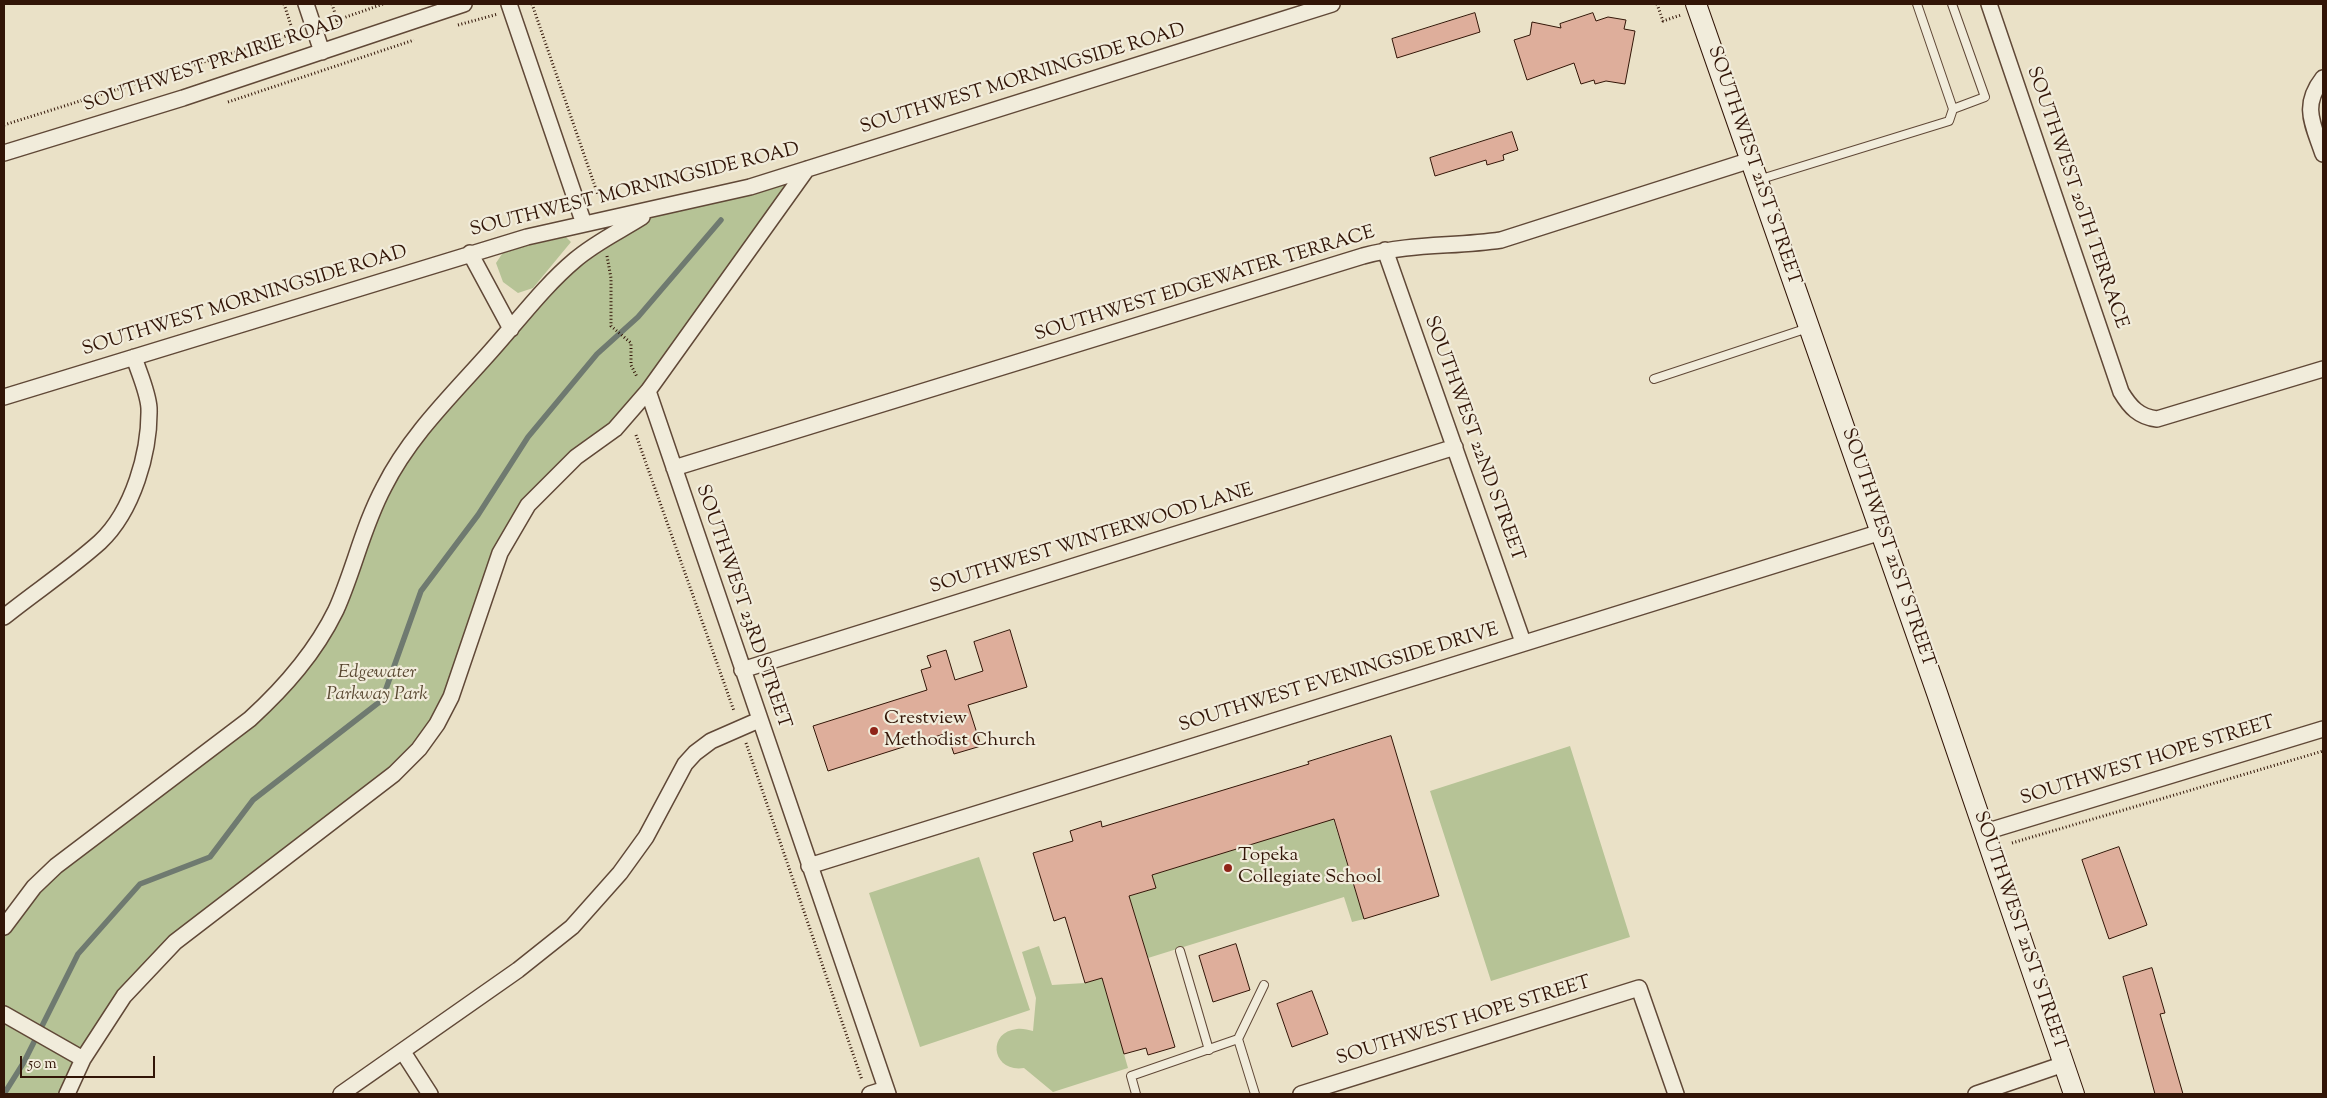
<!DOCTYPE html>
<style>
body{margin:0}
#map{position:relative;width:2327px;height:1098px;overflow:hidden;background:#eae1c7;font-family:"Sorts Mill Goudy",serif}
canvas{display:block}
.frame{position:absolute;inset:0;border:5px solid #321507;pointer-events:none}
.scale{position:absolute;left:20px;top:1056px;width:135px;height:22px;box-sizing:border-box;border:2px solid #321507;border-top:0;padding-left:6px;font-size:15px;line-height:18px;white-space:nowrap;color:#321507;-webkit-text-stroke:4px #f1ecdb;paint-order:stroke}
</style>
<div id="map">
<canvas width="2327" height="1098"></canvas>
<div class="frame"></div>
<div class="scale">50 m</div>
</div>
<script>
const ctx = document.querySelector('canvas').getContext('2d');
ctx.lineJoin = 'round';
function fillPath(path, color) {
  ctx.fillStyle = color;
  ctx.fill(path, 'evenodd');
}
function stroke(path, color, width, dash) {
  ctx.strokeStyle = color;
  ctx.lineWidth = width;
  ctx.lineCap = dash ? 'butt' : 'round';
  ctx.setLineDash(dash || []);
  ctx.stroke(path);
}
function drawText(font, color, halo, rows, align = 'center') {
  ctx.font = font + ' "Sorts Mill Goudy",serif';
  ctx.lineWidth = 4.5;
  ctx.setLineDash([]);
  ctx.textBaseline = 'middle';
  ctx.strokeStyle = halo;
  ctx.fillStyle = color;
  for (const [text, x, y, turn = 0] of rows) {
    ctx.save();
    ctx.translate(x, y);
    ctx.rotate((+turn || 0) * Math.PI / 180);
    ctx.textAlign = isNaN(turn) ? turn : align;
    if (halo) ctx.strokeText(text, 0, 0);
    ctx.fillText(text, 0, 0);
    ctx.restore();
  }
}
const green = new Path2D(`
 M807,169L648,391L513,528L458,681L419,749L148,968L67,1094H4V927L15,909L222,739L320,640L384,487L560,274L641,217Z
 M566,237L571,242L533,288L518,293L503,282L496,263L504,251Z
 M1570,746L1630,937L1491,981L1430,791Z
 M1329,805L1364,919L1352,922L1344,897L1148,958L1129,896L1156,888L1152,875L1308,827Z
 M979,857L1030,1010L920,1047L869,893Z
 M1039,946L1052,985L1085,983L1102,978L1128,1068L1053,1092L1024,1068C992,1073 986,1032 1017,1029C1022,1028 1028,1030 1033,1031L1036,998L1022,952Z`);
const stream = new Path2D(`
 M4,1094L24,1062L78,954L140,884L210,857L253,800L382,700L421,591L478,515L528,437L597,354L638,317L721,220`);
const building = new Path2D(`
 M1475,13L1480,32L1397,58L1392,39Z
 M1593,13L1596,21L1608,17L1626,20L1624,29L1635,31L1625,84L1606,81L1595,84L1594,80L1581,84L1574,63L1527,80L1514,40L1530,35L1532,22L1561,28L1560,24Z
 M1512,132L1518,150L1503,155L1504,160L1487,165L1486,160L1435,176L1430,158Z
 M1010,630L1027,687L968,705L981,746L954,754L947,733L828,771L813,726L927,690L921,670L931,667L927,656L946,650L955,680L983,671L974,642Z
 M1391,736L1439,896L1364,919L1334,819L1152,875L1156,888L1129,896L1175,1047L1148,1055L1146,1048L1124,1054L1102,978L1085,983L1065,917L1054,921L1033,853L1073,841L1070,831L1101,821L1102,827L1309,764L1308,762Z
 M2119,847L2147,925L2109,939L2082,860Z
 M1236,944L1250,990L1213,1002L1199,956Z
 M2152,968L2165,1013L2160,1014L2183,1094H2155L2123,977Z
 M1312,991L1328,1034L1292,1047L1277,1004Z`);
const path = new Path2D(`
 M284,4L297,44
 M332,4L340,29
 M532,4L598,195
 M1657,4L1663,21L1681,15
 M329,23L383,4
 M458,25L498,14
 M228,102L414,40
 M4,125L299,32
 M607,256L611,278V326L631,343V365L637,377
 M636,435L734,711
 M746,743L862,1080
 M2012,843L2323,751`);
const service = new Path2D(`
 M1917,4L1953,109L1985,97L1952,4
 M1758,180L1949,121L1953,109
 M1654,379L1808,328
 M1180,951L1209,1050
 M1136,1094L1131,1076L1238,1039
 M1255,1094L1238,1039L1264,985`);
const minor = new Path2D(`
 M306,4L322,52
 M509,4L584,224
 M1989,4L2121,392C2130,407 2139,417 2157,419L2323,369
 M2323,78C2301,106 2313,124 2323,154
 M4,153L183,98L464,4
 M1385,250L1523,642
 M470,253L511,329
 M648,391L888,1094
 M4,397L527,237L750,187L1332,4
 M674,468L1363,256C1410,243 1454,247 1501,240L1751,160
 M4,617C35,592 70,569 100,542C133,511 150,452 149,408C148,392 139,373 134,357
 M742,670L1455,447
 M1985,832L2323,729
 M809,866L1881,532
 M4,927L34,887L56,866L250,719C285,687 315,653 336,610C354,570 363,526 384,487C410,435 453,394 491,351C518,321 544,286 575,260C596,242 620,231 642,217
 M4,1014L83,1059
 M403,1052L430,1094
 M67,1094L83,1059L124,996L175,942L394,774L419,749L437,724L451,697L500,553L528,505L576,457L615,429L648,391L807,169
 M341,1094L518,970L572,927L620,873L646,837L685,764L695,753L711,741L759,720
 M870,1094L886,1089
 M1301,1094L1639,988L1676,1094
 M1976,1094L2064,1064`);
const secondary = new Path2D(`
 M1696,4L1937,693L2074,1094`);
const markers = [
 [874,731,5,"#8f2418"],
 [1228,868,5,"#8f2418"]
];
const streetNames = [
 ["SOUTHWEST PRAIRIE ROAD",214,65,-18],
 ["SOUTHWEST MORNINGSIDE ROAD",1023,80,-17],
 ["SOUTHWEST 21ST STREET",1753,166,71],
 ["SOUTHWEST MORNINGSIDE ROAD",635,191,-14],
 ["SOUTHWEST 20TH TERRACE",2076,198,71],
 ["SOUTHWEST EDGEWATER TERRACE",1205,285,-17],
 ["SOUTHWEST MORNINGSIDE ROAD",245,302,-17],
 ["SOUTHWEST 22ND STREET",1473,439,70],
 ["SOUTHWEST WINTERWOOD LANE",1092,540,-17],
 ["SOUTHWEST 21ST STREET",1887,548,71],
 ["SOUTHWEST 23RD STREET",742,607,71],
 ["SOUTHWEST EVENINGSIDE DRIVE",1339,679,-17],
 ["SOUTHWEST HOPE STREET",2148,762,-17],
 ["SOUTHWEST 21ST STREET",2019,931,71],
 ["SOUTHWEST HOPE STREET",1464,1022,-17]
];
const parkNames = [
 ["Edgewater",377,674],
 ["Parkway Park",377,696]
];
const poiNames = [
 ["Crestview",884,720],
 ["Methodist Church",884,742],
 ["Topeka",1238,857],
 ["Collegiate School",1238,879]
];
fillPath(green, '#b6c396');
stroke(stream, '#6f7a70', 5.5);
fillPath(building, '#deae9b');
stroke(building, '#321507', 1);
stroke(service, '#604837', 10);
stroke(minor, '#604837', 18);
stroke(secondary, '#321507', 22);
stroke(path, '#321507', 3, [1, 2.5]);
stroke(service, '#f1ecdb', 8);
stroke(minor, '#f1ecdb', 15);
stroke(secondary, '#f1ecdb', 20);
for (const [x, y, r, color] of markers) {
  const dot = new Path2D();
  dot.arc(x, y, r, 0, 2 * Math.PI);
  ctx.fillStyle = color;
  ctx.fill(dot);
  stroke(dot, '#f1ecdb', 2);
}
drawText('19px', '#321507', '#f1ecdb', streetNames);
drawText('italic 19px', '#5a4932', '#f1ecdb', parkNames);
drawText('19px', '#321507', '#f1ecdb', poiNames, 'left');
</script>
